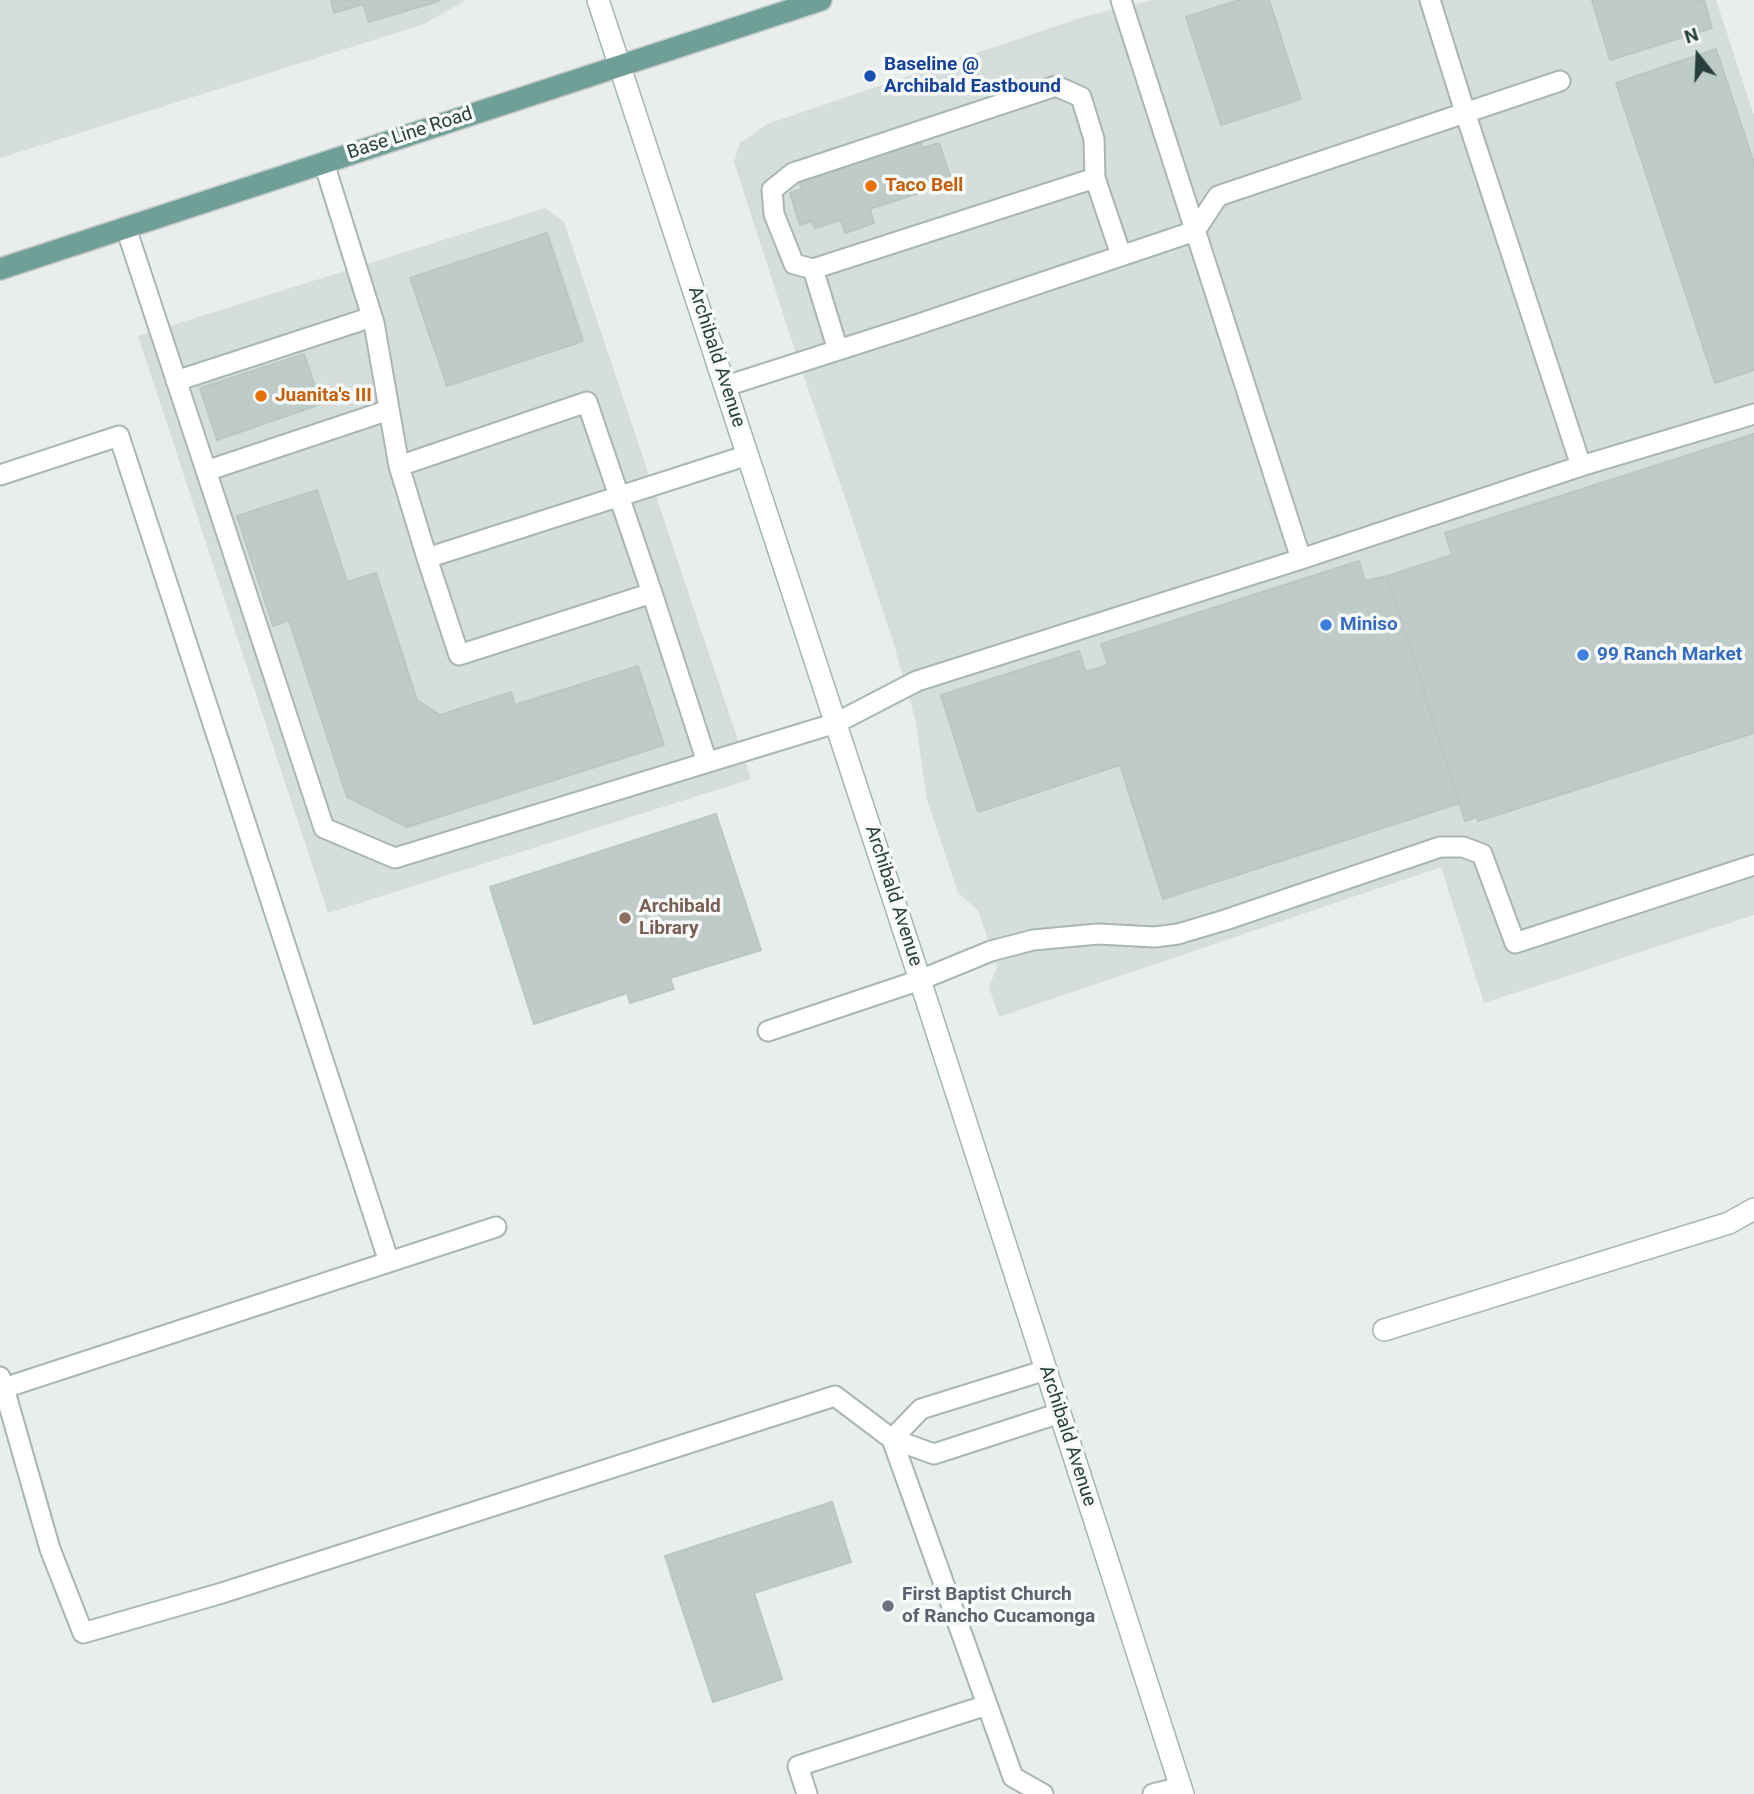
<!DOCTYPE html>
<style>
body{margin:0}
#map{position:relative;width:1754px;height:1794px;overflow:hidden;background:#e7eeeb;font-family:Roboto,sans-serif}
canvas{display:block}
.north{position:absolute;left:1663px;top:21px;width:70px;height:70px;-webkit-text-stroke:5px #f7faf9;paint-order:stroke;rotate:342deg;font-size:19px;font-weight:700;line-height:28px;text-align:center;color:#273f3b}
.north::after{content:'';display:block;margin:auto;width:24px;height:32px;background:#273f3b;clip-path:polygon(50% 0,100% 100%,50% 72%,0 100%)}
</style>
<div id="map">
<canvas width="1754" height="1794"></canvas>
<div class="north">N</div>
</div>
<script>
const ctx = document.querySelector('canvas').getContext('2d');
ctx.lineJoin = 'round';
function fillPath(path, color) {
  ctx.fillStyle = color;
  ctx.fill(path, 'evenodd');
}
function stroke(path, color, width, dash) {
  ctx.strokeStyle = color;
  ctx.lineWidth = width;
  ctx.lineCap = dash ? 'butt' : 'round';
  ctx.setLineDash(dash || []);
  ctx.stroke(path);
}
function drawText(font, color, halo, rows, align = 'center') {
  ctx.font = font + ' Roboto,sans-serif';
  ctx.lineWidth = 7;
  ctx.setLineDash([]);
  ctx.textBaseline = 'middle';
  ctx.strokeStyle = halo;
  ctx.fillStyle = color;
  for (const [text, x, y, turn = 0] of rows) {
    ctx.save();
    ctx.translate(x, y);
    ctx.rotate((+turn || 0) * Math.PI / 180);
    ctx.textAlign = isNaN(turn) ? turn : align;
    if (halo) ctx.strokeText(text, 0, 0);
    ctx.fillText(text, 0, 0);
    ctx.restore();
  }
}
const built = new Path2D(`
 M0,0H466L424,24L0,158Z
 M1153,0H1716L1754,115V915L1484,1003L1441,867L999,1017L989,987L997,967L978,910L958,893L927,800L915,718L893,641L788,329L734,162L740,143L767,124L1083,17Z
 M545,208L564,222L751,779L328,913L138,336Z`);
const building = new Path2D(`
 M331,0H438L439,1L369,22L363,4L334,13Z
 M1239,0H1269L1301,99L1221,125L1186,17Z
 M1592,0H1704L1712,28L1610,60Z
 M1716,49L1754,163V370L1715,383L1616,83Z
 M920,141L923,148L939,143L952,182L870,209L874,223L845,233L841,220L815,228L812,221L800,225L790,193L802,189L799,181Z
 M547,233L583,341L447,386L410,278Z
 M304,354L321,404L217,440L200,388Z
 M1754,434V733L1478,821L1477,817L1465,821L1387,576L1452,555L1445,533Z
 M317,490L347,582L376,573L417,700L440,715L511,692L515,705L638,666L664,745L407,827L347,797L289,620L273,626L237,516Z
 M1359,561L1365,581L1387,576L1460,803L1163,899L1120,765L978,812L941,695L1079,651L1086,672L1108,665L1101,644Z
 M716,814L761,950L670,978L674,989L630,1003L627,993L534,1024L490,887Z
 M832,1502L851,1562L754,1593L782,1679L713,1702L665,1556Z`);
const lane = new Path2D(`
 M1121,0L1301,559
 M1430,0L1465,112L1581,466
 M324,163L374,323L399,466L427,558L748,455
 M126,228L324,828L395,858L836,723L917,681L1301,559L1581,466L1754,414
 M813,269L794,264L774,214L772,190L793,173L1056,86L1081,97L1094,139L1095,178
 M838,350L813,269L1095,178L1121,255
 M176,381L372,317
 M726,386L910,327L1195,231L1218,196L1560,81
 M399,466L587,402L652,593
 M206,471L389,410
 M0,475L119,436L389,1262L4,1388L0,1377
 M427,558L459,655L652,593L707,762
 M768,1031L920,980L991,951L1033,940L1098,934L1155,937L1178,934L1225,920L1440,847H1463L1482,854L1515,943L1754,865
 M389,1262L496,1227
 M4,1388L50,1549L83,1633L222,1593L835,1396L892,1439L934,1454L1060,1413
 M892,1439L1013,1777L1043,1794
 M892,1439L921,1409L1046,1370
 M807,1794L798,1766L987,1705
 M1153,1794L1181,1787`);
const street = new Path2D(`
 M1384,1330L1729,1223L1754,1209`);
const secondary = new Path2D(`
 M598,0L920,980L1183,1794`);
const primary = new Path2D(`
 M0,269L821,0`);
const markers = [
 [870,76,7,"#1a4fb4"],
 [871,186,7,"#e8710a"],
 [261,396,7,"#e8710a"],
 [1326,625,7,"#3f7fe0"],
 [1583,655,7,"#3f7fe0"],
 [625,918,7,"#8d6e63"],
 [888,1606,7,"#6b7280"]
];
const transitNames = [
 ["Baseline @",884,65],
 ["Archibald Eastbound",884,87]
];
const streetNames = [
 ["Base Line Road",410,134,-18],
 ["Archibald Avenue",716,357,72],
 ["Archibald Avenue",893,896,72],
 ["Archibald Avenue",1067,1436,72]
];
const foodNames = [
 ["Taco Bell",885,186],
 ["Juanita's III",275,396]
];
const shopNames = [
 ["Miniso",1340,625],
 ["99 Ranch Market",1597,655]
];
const educationNames = [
 ["Archibald",639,907],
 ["Library",639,929]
];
const worshipNames = [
 ["First Baptist Church",902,1595],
 ["of Rancho Cucamonga",902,1617]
];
fillPath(built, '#d5dedb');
fillPath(building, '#bfcbc8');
stroke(building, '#b9c7c3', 2);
stroke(lane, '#aab6b3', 23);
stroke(street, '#aab6b3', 24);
stroke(secondary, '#a3b6b1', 24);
stroke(primary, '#c3c9c8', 24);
stroke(lane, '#fff', 19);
stroke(street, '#fff', 21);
stroke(secondary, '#fff', 21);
stroke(primary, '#709f97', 21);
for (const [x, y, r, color] of markers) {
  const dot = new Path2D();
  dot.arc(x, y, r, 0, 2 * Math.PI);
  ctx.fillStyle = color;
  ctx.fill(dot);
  stroke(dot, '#f7faf9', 2.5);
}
drawText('bold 19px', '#164399', '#f7faf9', transitNames, 'left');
drawText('19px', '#273f3b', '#f7faf9', streetNames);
drawText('bold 19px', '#c56008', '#f7faf9', foodNames, 'left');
drawText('bold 19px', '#366cbe', '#f7faf9', shopNames, 'left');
drawText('bold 19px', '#785e54', '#f7faf9', educationNames, 'left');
drawText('bold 19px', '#5b616d', '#f7faf9', worshipNames, 'left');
</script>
